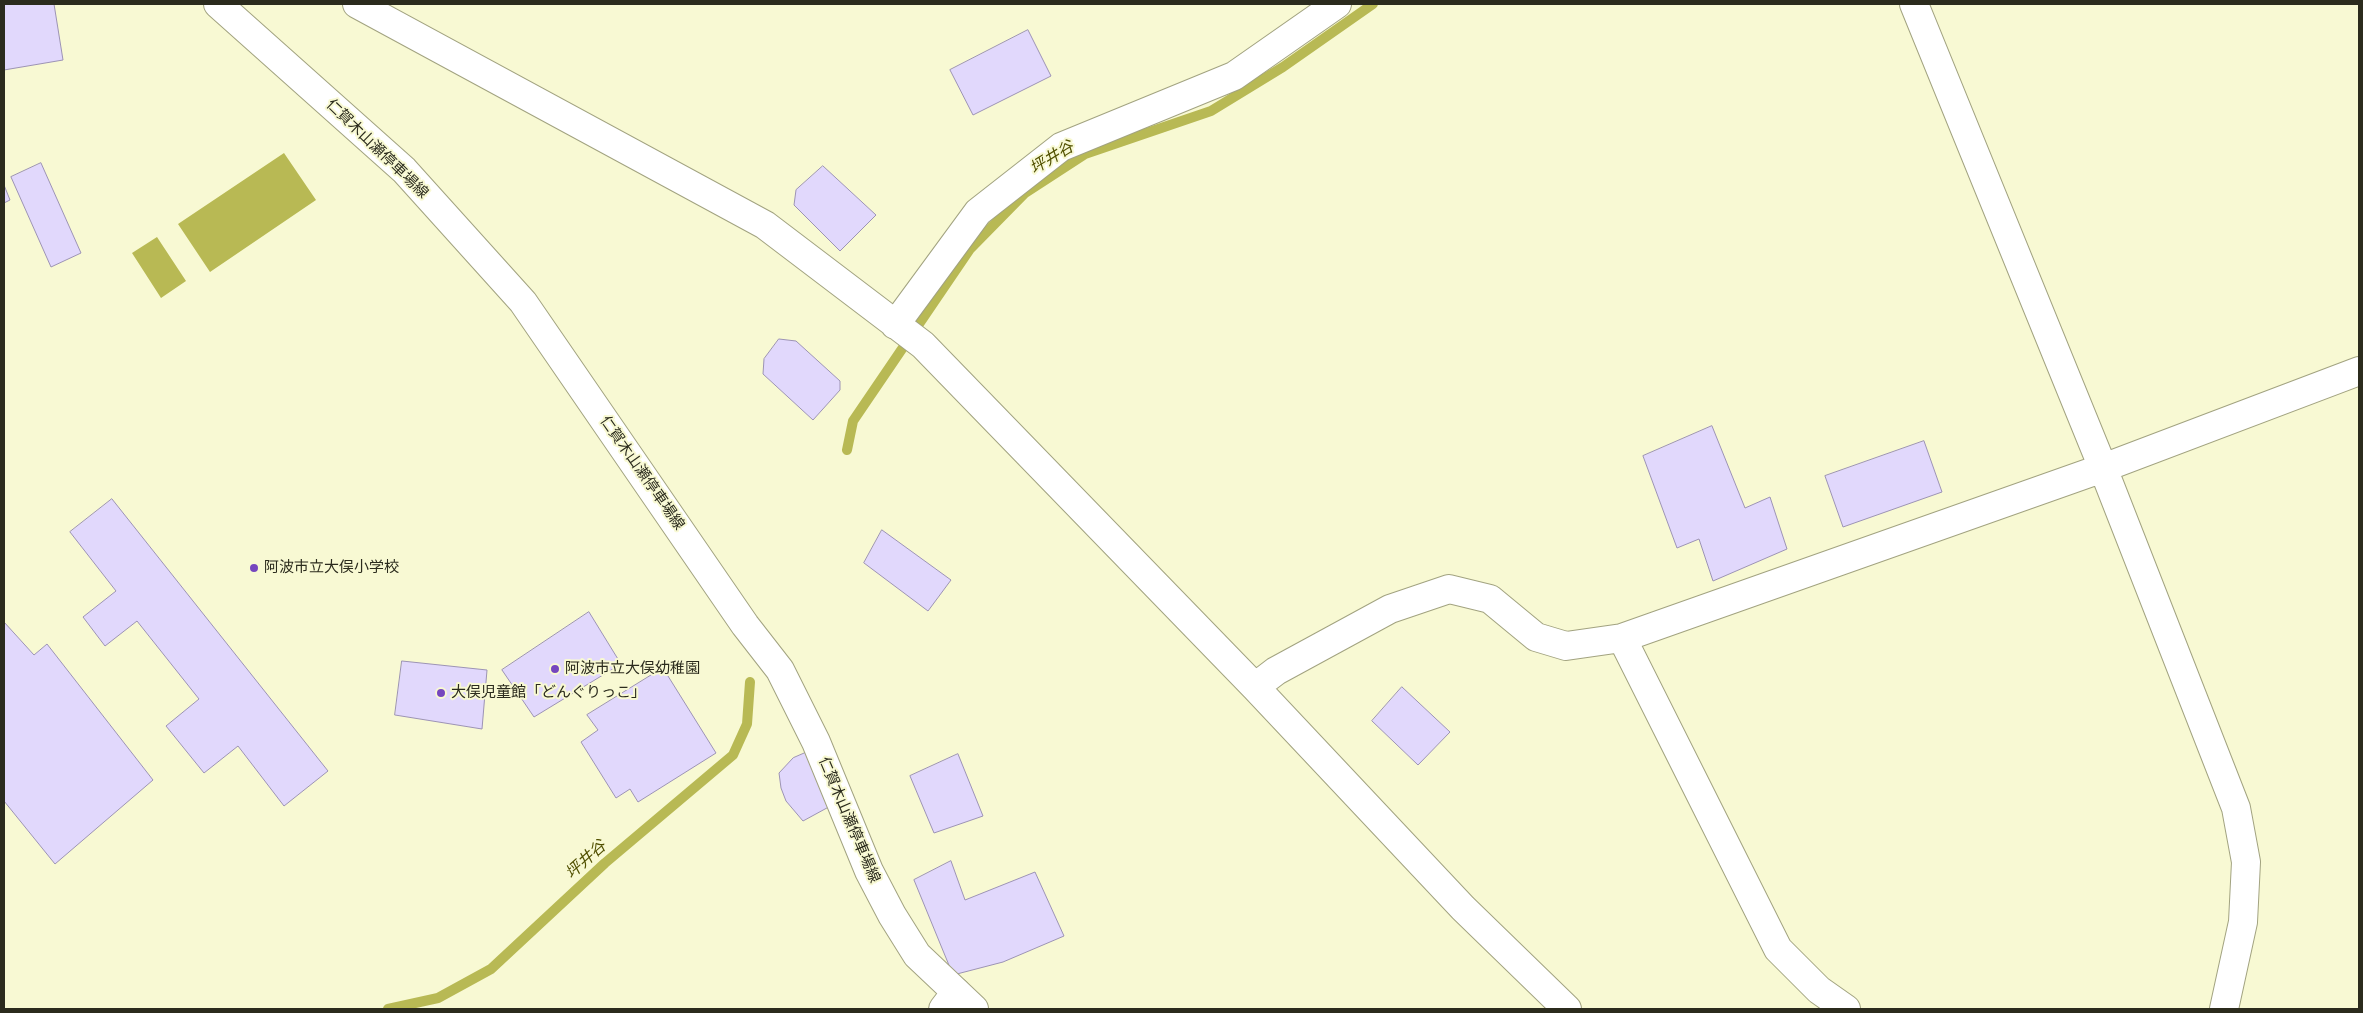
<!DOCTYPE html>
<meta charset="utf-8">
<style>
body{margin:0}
#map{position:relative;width:2363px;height:1013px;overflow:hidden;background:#f8f9d3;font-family:"PT Sans Narrow",sans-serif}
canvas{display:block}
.frame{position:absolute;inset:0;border:5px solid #2b2b1d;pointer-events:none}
</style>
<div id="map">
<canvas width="2363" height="1013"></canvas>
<div class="frame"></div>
</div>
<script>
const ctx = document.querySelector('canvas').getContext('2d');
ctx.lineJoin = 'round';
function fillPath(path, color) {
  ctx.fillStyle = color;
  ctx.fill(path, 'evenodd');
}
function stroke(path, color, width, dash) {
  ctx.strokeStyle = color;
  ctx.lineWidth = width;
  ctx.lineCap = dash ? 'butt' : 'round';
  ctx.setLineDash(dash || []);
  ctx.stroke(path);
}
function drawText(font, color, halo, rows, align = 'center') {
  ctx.font = font + ' "PT Sans Narrow","Noto Sans JP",sans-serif';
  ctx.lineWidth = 4;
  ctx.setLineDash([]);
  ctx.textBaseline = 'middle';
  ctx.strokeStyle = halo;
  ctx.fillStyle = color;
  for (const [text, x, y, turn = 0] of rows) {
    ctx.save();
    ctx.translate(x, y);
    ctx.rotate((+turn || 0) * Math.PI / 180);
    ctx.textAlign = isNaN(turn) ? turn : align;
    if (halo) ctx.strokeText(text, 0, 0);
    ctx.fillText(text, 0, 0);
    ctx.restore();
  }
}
const water = new Path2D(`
 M284,153L316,200L210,272L178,224Z
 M157,237L186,281L161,298L132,253Z`);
const stream = new Path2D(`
 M847,450L853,421L970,249L1025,193L1085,154L1211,111L1283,67L1373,4
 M388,1009L438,998L491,969L605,863L733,755L747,724L750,682`);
const building = new Path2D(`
 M4,4H54L63,60L4,70Z
 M1028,30L1051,76L973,115L950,70Z
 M41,163L81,253L51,267L11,177Z
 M823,166L876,215L840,251L794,205L796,190Z
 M4,185L10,200L4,203Z
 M779,339L796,341L840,381V390L813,420L763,374L764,359Z
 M1712,426L1745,508L1770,497L1787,549L1713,581L1699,539L1677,548L1643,456Z
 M1924,441L1942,492L1843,527L1825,476Z
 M112,499L328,771L284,806L238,746L204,773L166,726L199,699L137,621L105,646L83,617L116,591L70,532Z
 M882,530L951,580L928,611L864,563Z
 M589,612L621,664L534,717L502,670Z
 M4,622L34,655L47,644L153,780L55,864L4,801Z
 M402,661L487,670L482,729L395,715Z
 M663,668L716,753L638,802L630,789L616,798L581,742L598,730L587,715Z
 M1402,687L1450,732L1418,765L1372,721Z
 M812,750L836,803L803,821L786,801L781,788L779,773L793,758Z
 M958,754L983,816L934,833L910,776Z
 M951,861L965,900L1035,872L1064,936L1003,962L953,975L914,880Z`);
const minor = new Path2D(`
 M357,4L765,225L923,345L1255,687L1463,908L1567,1009
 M1914,4L2103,468L2236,808L2246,862L2243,922L2224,1009
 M895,325L978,212L1061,147L1234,76L1337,4
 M1622,638L1778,949L1819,990L1846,1009
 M1255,687L1276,671L1390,609L1449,589L1490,599L1536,637L1566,646L1622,638L2103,468L2359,371
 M943,1009L956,992`);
const secondary = new Path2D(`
 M218,4L404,170L523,302L745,625L780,670L816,742L869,871L892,915L917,955L974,1009`);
const markers = [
 [254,568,5,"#7546be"],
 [555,669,5,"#7546be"],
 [441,693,5,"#7546be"]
];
const streetNames = [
 ["仁賀木山瀬停車場線",377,149,44],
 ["仁賀木山瀬停車場線",642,473,55],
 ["仁賀木山瀬停車場線",849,820,67]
];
const poiNames = [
 ["阿波市立大俣小学校",264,568],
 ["阿波市立大俣幼稚園",565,669],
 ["大俣児童館「どんぐりっこ」",451,693]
];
const waterNames = [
 ["坪井谷",1052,158,-32],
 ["坪井谷",586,860,-42]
];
fillPath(water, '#b8b954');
stroke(stream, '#b8b954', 10);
fillPath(building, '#e1d8fc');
stroke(building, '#9c93b4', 1);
stroke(minor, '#a2a380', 30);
stroke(secondary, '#a2a380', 30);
stroke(minor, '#fff', 28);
stroke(secondary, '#fff', 28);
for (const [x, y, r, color] of markers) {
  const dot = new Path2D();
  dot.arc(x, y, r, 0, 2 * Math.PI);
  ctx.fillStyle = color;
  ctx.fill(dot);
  stroke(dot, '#f8f9d3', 2);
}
drawText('15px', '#2b2b1d', '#f8f9d3', streetNames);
drawText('15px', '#2b2b1d', '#f8f9d3', poiNames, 'left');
drawText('italic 16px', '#515000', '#f8f9d3', waterNames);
</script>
